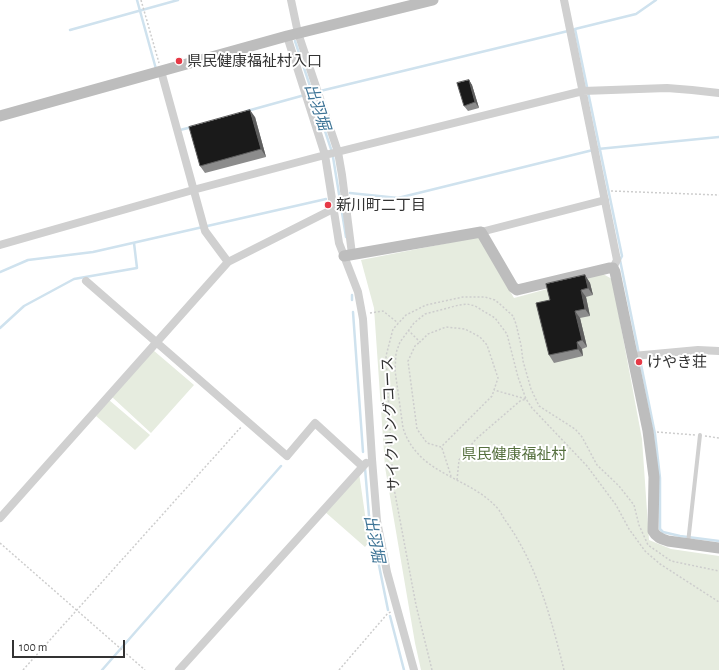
<!DOCTYPE html>
<meta charset="utf-8">
<style>
body{margin:0}
#map{position:relative;width:719px;height:670px;overflow:hidden;background:#fff;font-family:"Alegreya Sans",sans-serif}
canvas{display:block}
.scale{position:absolute;left:12px;top:640px;width:113px;height:18px;box-sizing:border-box;border:2px solid #333;border-top:0;padding-left:5px;font-size:12px;line-height:14px;white-space:nowrap;color:#333;-webkit-text-stroke:3px #fff;paint-order:stroke}
</style>
<div id="map">
<canvas width="719" height="670"></canvas>
<div class="scale">100 m</div>
</div>
<script>
const ctx = document.querySelector('canvas').getContext('2d');
ctx.lineJoin = 'round';
function fillPath(path, color) {
  ctx.fillStyle = color;
  ctx.fill(path, 'evenodd');
}
function stroke(path, color, width, dash) {
  ctx.strokeStyle = color;
  ctx.lineWidth = width;
  ctx.lineCap = dash ? 'butt' : 'round';
  ctx.setLineDash(dash || []);
  ctx.stroke(path);
}
function drawText(font, color, halo, rows, align = 'center') {
  ctx.font = font + ' "Alegreya Sans","Noto Sans JP",sans-serif';
  ctx.lineWidth = 4;
  ctx.setLineDash([]);
  ctx.textBaseline = 'middle';
  ctx.strokeStyle = halo;
  ctx.fillStyle = color;
  for (const [text, x, y, turn = 0] of rows) {
    ctx.save();
    ctx.translate(x, y);
    ctx.rotate((+turn || 0) * Math.PI / 180);
    ctx.textAlign = isNaN(turn) ? turn : align;
    if (halo) ctx.strokeText(text, 0, 0);
    ctx.fillText(text, 0, 0);
    ctx.restore();
  }
}
const green = new Path2D(`
 M479,237L514,298L603,274L612,279L642,439L649,540L671,549L719,556V670H421L415,643L385,467L374,308L361,260Z
 M153,350L194,385L151,433L112,397Z
 M109,400L150,435L135,450L96,416Z
 M359,473L369,542L365,547L324,511Z`);
const stream = new Path2D(`
 M137,0L156,69
 M575,29L622,256L620,260L655,434L660,478V529L663,532L680,536L719,541
 M575,29L636,14L656,0
 M70,30L178,0
 M295,41L331,149
 M247,111L312,93L568,31
 M180,130L192,127
 M598,149L719,137
 M333,157L346,237
 M350,193L398,198L593,150
 M0,272L28,260L93,252L326,199
 M352,295V300
 M353,312L363,452
 M0,328L24,306L74,279L137,268L134,243
 M365,468L369,516L388,610
 M390,616L404,670
 M102,670L281,466`);
const path = new Path2D(`
 M141,0L159,63
 M611,191L719,195
 M370,313L383,311L398,323
 M408,330L420,342L428,334L446,327L465,329L480,337L487,345L498,378L492,396L441,447L427,443L417,429L408,361L415,346L420,342
 M657,432L695,435
 M705,436L719,438
 M442,448L451,476
 M457,480L459,460L476,439L520,401L526,399L494,390
 M0,543L145,670
 M23,670L242,426
 M339,670L388,613L391,612
 M432,670L416,605L393,483L386,356L393,329L406,315L426,305L463,297H485L495,300L501,305L513,316L516,324L521,345L523,361L531,389L539,406L575,429L582,437L597,465L619,486L634,505L639,525L648,545L671,561L719,571
 M564,670C551,618 537,564 505,520C503,517 501,513 499,510C471,476 419,477 403,428L395,370L396,353L400,342L414,323L425,314L459,305L467,304L475,306L495,318L507,334L518,377L526,399L532,408L587,466L616,505L629,529L645,551L660,564L719,602`);
const lane = new Path2D(`
 M688,543L700,435`);
const street = new Path2D(`
 M291,0L298,33L338,152L342,175L352,254
 M564,0L617,260L613,268
 M287,36L325,155L339,243L358,292L363,319L372,459L377,521L387,572L414,670
 M161,71L205,231L228,262
 M481,232L605,200
 M0,245L193,190L325,155L583,91L667,88L692,90L719,93
 M86,281L287,456L315,423L362,466
 M633,356L698,350L719,351
 M0,518L228,262L333,209
 M179,670L366,463`);
const secondary = new Path2D(`
 M0,116L287,36L433,0
 M344,256L481,232L513,287L517,290L609,268H613L615,272L648,431L654,477L653,531C656,537 661,539 668,541L719,548`);
const wall = new Path2D(`
 M469,80L472,85L479,108L468,111L464,106Z
 M255,117L266,157L205,173L200,166Z
 M585,275L590,283L593,295L586,297L590,316L580,318L587,347L582,349L583,356L554,363L549,355L550,300Z`);
const shadedWall = new Path2D(`
 M469,80L472,85L479,108L475,102Z
 M250,110L255,117L266,157L261,149Z
 M585,275L590,283L593,295L588,288Z
 M581,290L586,297L590,316L585,309Z
 M575,311L580,318L587,347L582,340Z
 M577,342L582,349L583,356L578,349Z`);
const building = new Path2D(`
 M469,80L475,102L464,106L457,83Z
 M250,110L261,149L200,166L189,127Z
 M585,275L588,288L581,290L585,309L575,311L582,340L577,342L578,349L549,355L536,303L550,300L546,284Z`);
const markers = [
 [179,61,4,"#e63946"],
 [328,205,4,"#e63946"],
 [639,362,4,"#e63946"]
];
const poiNames = [
 ["県民健康福祉村入口",187,61],
 ["新川町二丁目",336,205],
 ["けやき荘",647,362]
];
const streetNames = [
 ["サイクリングコース",391,424,-93]
];
const parkNames = [
 ["県民健康福祉村",514,454]
];
const waterNames = [
 ["出羽堀",317,107,72],
 ["出羽堀",374,539,79]
];
fillPath(green, '#e6ecdf');
stroke(stream, '#cfe2ee', 2.5);
stroke(path, '#cdcdcd', 1.5, [2, 2]);
stroke(lane, '#d0d0d0', 4);
stroke(street, '#d0d0d0', 8);
stroke(secondary, '#bdbdbd', 11);
fillPath(wall, '#8c8c8c');
fillPath(shadedWall, '#5f5f5f');
fillPath(building, '#1a1a1a');
stroke(building, '#5f5f5f', 1);
for (const [x, y, r, color] of markers) {
  const dot = new Path2D();
  dot.arc(x, y, r, 0, 2 * Math.PI);
  ctx.fillStyle = color;
  ctx.fill(dot);
  stroke(dot, '#fff', 1.5);
}
drawText('15px', '#333', '#fff', poiNames, 'left');
drawText('15px', '#333', '#fff', streetNames);
drawText('15px', '#56703f', '#fff', parkNames);
drawText('italic 16px', '#3f7597', '#fff', waterNames);
</script>
